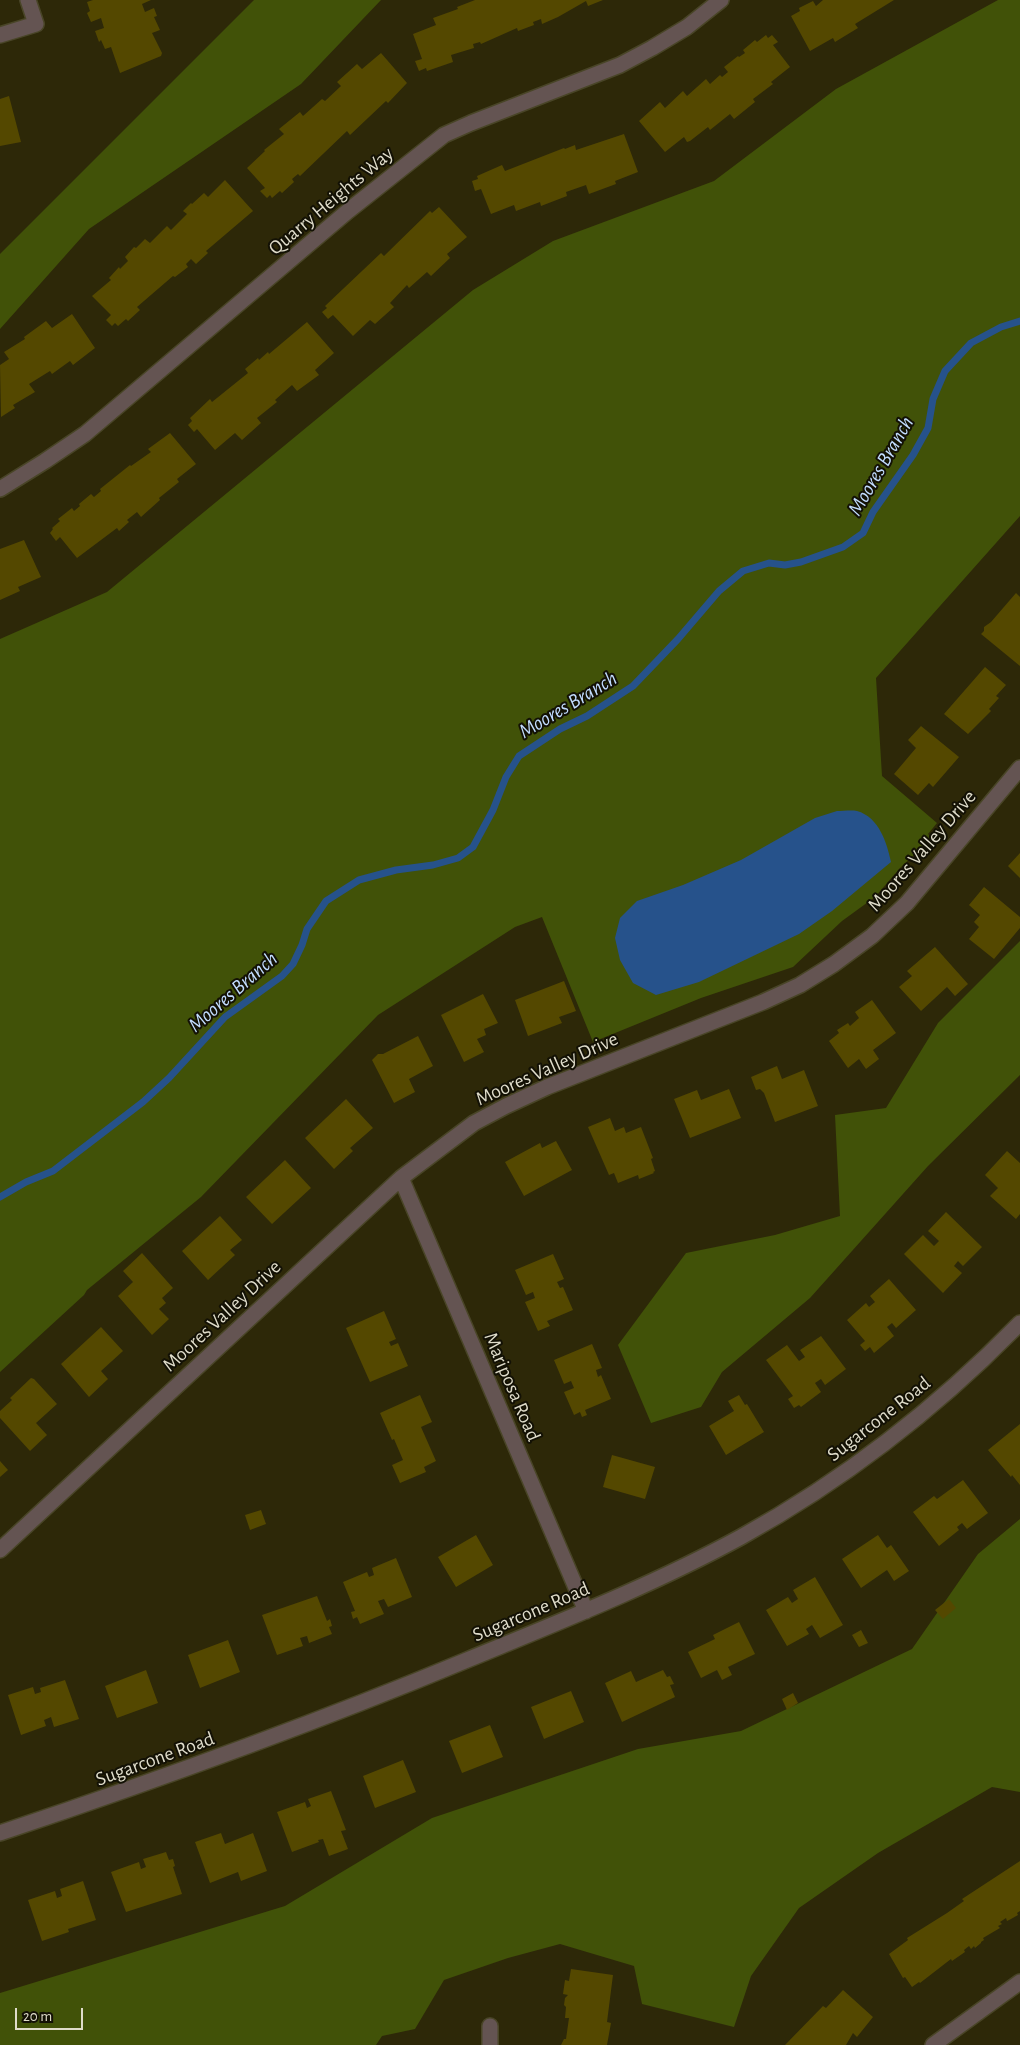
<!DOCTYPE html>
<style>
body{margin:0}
#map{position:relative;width:1020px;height:2045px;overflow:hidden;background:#2d2808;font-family:"Alegreya Sans",sans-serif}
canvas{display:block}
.scale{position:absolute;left:15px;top:2008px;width:68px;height:22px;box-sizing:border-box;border:2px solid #dfdcca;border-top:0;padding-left:6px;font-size:15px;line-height:18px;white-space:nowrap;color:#dfdcca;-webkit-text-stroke:4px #131105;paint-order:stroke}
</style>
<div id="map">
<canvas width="1020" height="2045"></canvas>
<div class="scale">20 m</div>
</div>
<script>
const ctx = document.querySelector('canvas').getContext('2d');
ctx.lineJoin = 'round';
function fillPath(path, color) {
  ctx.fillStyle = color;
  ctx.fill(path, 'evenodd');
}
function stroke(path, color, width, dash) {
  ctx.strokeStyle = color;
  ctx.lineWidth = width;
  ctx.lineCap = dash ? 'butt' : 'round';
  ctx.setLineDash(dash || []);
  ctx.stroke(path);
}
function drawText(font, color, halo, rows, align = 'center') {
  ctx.font = font + ' "Alegreya Sans",sans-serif';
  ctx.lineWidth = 4;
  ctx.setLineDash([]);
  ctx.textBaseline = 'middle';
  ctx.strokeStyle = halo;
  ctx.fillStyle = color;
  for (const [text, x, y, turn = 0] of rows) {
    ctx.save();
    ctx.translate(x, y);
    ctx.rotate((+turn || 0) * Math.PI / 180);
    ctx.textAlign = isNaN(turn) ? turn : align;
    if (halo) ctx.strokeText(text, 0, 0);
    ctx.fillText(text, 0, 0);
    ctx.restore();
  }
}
const green = new Path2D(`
 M254,0H381L301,84L89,229L0,329V254Z
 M998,0H1020V516L876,678L882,776L937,823L928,834L932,838L900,868L875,897L842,921L793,967L701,998L593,1042L542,917L515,927L378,1015L201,1197L87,1290L84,1295L0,1372V639L107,592L473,290L553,241L714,181L836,89Z
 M1020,941V1075L928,1166L810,1298L722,1372L701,1407L651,1423L618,1345L686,1253L775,1235L840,1216L835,1115L886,1108L938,1023Z
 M1020,1519V1792L992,1787L878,1853L799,1908L751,1976L734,2027L642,2004L634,1966L560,1944L508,1958L444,1980L415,2029L382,2036L376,2045H0V1993L285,1906L432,1818L638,1749L741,1731L912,1649L978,1554Z`);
const water = new Path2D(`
 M837,811C843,811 852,810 857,811C879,817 887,843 891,862L832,911L799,934L699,982L656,995L633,983L620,960L615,938L620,918L637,901L683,885L741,860L815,818Z`);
const stream = new Path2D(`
 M0,1197L26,1182L53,1171L143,1102L169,1078L225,1017L282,976L293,964L302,945L307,929L326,901L359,880L396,870L433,865L458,858L473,847L493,810L506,777L519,756L560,729L587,716L633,686L678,639L719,591L743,571L769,563L785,565L801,562L843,547L863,533L873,512L913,455L928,428L933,399L945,371L971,343L1001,327L1020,321`);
const building = new Path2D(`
 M93,0H151L142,4L145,12L154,8L157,16L154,17L160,30L152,33L162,53L161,56L120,73L111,47L105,49L101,40L99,42L95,31L104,28L101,18L91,22L87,13L90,11L87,2Z
 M475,0H603L588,6L586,1L558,17L542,24L541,19L533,22L534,25L518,31L517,28L481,44L480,42L473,44L474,48L451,55L453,62L427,71L426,68L419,71L415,61L422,59L413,34L436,25L433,18L458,9L457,7Z
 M823,0H894L855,24L858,28L835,42L833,38L810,51L791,16L800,11L799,8L813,1L816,6Z
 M766,35L768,38L772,35L778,42L773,45L790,67L771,82L773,84L753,99L755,102L734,119L730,114L710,130L708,127L690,141L687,142L684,137L665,152L639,121L660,102L665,108L683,91L687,96L706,79L710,84L720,75L722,77L728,72L724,67L738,56L739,57L745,53L743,50L755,40L757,42Z
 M381,53L407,83L388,103L386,101L350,135L347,131L300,176L298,174L292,179L294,182L282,193L280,191L272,198L270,195L267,198L260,191L265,188L247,168L265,151L264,150L284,134L279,129L300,112L303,116L322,99L325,101L341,86L337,82L357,64L362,69Z
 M9,96L21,142L0,146V99Z
 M624,134L638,172L615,181L616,184L589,194L586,185L566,192L567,196L541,206L540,202L516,211L514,205L491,214L481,189L475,191L472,181L478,179L477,176L502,165L505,171L564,148L565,149L575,145L576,150Z
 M225,180L253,211L206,251L208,253L196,264L191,259L186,264L188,267L175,277L173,276L137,307L140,310L128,321L126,319L118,326L115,323L112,326L106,320L111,315L92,296L111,280L109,278L119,267L120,269L128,261L125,257L134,247L136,248L145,239L150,243L167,226L171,230L187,214L183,211L191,203L192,204L204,193L208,197Z
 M439,207L467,237L447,254L450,258L431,276L427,272L409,288L407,285L390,303L394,307L375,324L370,320L353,336L333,315L328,319L322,312L327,308L325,306L381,253L384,256L430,211L432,213Z
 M72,314L95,348L73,365L70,361L52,374L50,371L29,384L35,392L13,405L15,408L1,417L0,365L9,359L4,352L25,339L24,337L46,321L52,328Z
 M307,322L334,353L315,370L319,375L297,391L292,385L275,400L277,402L257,418L261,423L242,440L235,433L215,450L197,429L194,432L188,425L192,421L190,418L210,399L212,402L248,373L245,369L258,358L259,360L268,352L269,354Z
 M170,433L196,464L177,479L179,482L159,498L160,500L141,517L137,512L127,520L129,522L119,531L117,528L77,558L60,537L56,541L50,533L53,529L52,528L60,521L58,519L72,508L74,511L80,506L79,504L91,494L94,497L101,491L100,489L130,465L131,466L151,452L148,449Z
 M24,540L41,577L18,587L20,591L0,600V549Z
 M1016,593L1020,597V666L981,634L984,631V627L991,622Z
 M985,667L1006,685L996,696L999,698L989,709L991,711L968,734L944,714Z
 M921,726L959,757L933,787L929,783L918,795L894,774L916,748L908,740Z
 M1020,853V878L1008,866Z
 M984,887L1020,917V928L994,959L969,939L979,927L974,922L980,915L969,905Z
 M935,947L968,984L955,996L947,987L921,1011L899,987L912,976L907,971Z
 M564,981L576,1011L559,1017L562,1023L528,1036L515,1000Z
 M483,994L498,1023L484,1029L486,1035L477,1039L484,1052L464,1062L441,1015Z
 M872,1000L896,1033L873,1050L879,1059L866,1069L859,1059L848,1068L829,1041L839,1033L837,1030L848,1023L850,1026L859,1018L855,1012Z
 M418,1036L433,1066L409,1079L415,1092L394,1103L372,1060L378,1054H383Z
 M777,1066L782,1079L804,1070L818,1106L775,1122L764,1093L760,1089L756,1090L751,1077Z
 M729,1089L741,1118L690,1138L674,1099L697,1090L701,1100Z
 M346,1099L373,1128L350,1148L353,1151L334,1169L305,1138Z
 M610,1118L615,1131L624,1127L626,1133L641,1127L653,1158L651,1159L655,1171L653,1172L654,1173L639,1179L638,1175L618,1183L614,1173L609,1175L588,1127Z
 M556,1141L572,1170L524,1196L505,1162L540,1143L542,1148Z
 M1007,1151L1020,1163V1214L1016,1219L990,1196L998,1188L985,1175Z
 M285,1160L311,1188L272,1224L246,1197Z
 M946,1212L982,1247L963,1266L958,1261L954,1266L962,1273L943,1293L904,1254L923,1235L934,1246L939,1241L928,1231Z
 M220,1216L242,1240L230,1250L235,1255L208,1280L182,1251Z
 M142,1253L173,1288L162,1298L166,1303L159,1309L169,1319L152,1335L118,1296L133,1282L123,1271Z
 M553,1254L564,1279L557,1282L560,1288L563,1287L573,1310L547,1321L550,1326L538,1331L525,1302L535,1298L533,1292L526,1295L515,1270Z
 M889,1279L916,1310L896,1328L892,1323L887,1327L894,1336L874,1353L870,1347L865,1351L860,1345L865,1341L847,1320L866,1303L869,1307L875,1302L870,1296Z
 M384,1311L396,1339L389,1342L391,1346L398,1343L408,1366L370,1382L346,1328Z
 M101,1327L123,1351L101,1371L108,1379L89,1397L61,1364Z
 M821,1336L846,1369L825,1385L821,1379L815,1383L821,1392L801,1407L799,1405L794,1408L788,1399L793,1396L766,1360L787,1345L799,1361L805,1357L800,1350Z
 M592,1344L602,1368L596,1370L598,1377L601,1375L611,1399L585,1410L587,1415L582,1417L580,1412L574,1415L564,1392L574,1388L571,1381L564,1384L554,1360Z
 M31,1378L34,1379L57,1404L36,1423L47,1435L30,1451L0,1418V1411L12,1400L10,1398Z
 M420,1395L432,1422L421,1427L436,1461L424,1467L426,1472L400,1483L392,1465L403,1460L394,1439L392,1440L380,1413Z
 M739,1395L745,1405L747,1404L764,1432L726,1455L709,1426L734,1411L728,1401Z
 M1020,1424V1485L1012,1475L1011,1477L988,1450Z
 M612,1455L655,1467L645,1499L603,1487Z
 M0,1461L8,1470L0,1477Z
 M963,1480L988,1513L967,1529L962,1523L957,1527L959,1530L939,1546L913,1512L934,1496L937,1499Z
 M261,1510L266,1524L250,1530L245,1515Z
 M476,1535L493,1565L456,1587L438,1557Z
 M878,1535L887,1548L891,1545L909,1571L894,1581L887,1570L861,1588L842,1559Z
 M396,1558L412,1597L388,1607L384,1599L378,1601L384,1614L360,1624L357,1617L353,1619L351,1612L355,1611L343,1582L367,1572L369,1577L374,1575L372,1568Z
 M815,1577L843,1625L820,1638L812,1625L806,1629L809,1634L787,1646L766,1610L788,1597L792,1603L798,1599L793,1590Z
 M317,1596L327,1621L330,1619L332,1626L329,1627L332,1634L309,1643L307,1636L300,1638L303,1646L277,1655L262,1615Z
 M949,1599L956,1608L943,1619L935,1610Z
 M739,1622L755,1654L728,1667L732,1675L722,1680L717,1670L701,1678L688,1652L715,1639L713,1635Z
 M861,1630L868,1643L859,1647L852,1635Z
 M228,1640L240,1672L200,1688L188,1655Z
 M146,1670L158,1703L117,1718L105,1686Z
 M663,1670L667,1677L670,1676L674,1684L670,1685L675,1697L622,1722L605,1683L631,1671L636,1682Z
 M65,1680L79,1719L54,1727L51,1717L44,1720L46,1726L21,1735L8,1695L33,1687L35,1694L41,1692L40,1688Z
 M571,1691L584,1722L544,1739L531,1707Z
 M793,1693L798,1703L787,1710L782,1699Z
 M490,1725L503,1757L462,1773L449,1741Z
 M403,1760L416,1792L375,1808L363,1776Z
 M331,1791L346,1830L341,1831L348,1849L329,1856L323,1839L318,1840L319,1842L292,1852L277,1812L305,1802L307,1808L311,1806L308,1799Z
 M221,1833L225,1844L253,1833L267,1871L241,1881L238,1872L210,1883L195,1842Z
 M166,1852L169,1860L173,1859L175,1866L173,1867L182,1894L126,1912L111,1872L139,1862L141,1869L146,1867L143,1859Z
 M1020,1861V1911L1017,1913L1018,1915L1011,1919L1007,1921L1006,1918L1000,1922L1002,1924L998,1926L1000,1928L983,1938L984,1940L981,1942V1943L975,1948L974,1946L971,1949L969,1946L964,1950L965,1952L952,1961L951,1959L920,1983L919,1982L912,1987L905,1977L903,1978L889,1954L908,1940L907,1938L947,1913L964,1901L962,1899Z
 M83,1881L96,1920L68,1929L69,1932L42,1941L28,1900L55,1891L57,1898L62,1896L60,1889Z
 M571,1969L613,1975L607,2022L611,2023L607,2045H561L564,2039H566L569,2018H565L566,2007L564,2005L565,1998L568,1995L563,1994L565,1980L569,1981Z
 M843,1990L873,2017L857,2037L853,2033L846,2045H785L823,2006L826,2008Z`);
const street = new Path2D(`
 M0,35L36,24L28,0
 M0,489L45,461L85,434L348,211L444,135L471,123L620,65L652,48L687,27L721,0
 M401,1178L586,1611
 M0,1550L401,1178L474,1123L506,1106L547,1087L763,1002L800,985L834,964L872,936L907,903L1020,768
 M0,1833C158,1780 313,1724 467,1660C559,1622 653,1585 741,1537C844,1480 938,1407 1020,1323
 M490,2045V2026
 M933,2045L1020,1982`);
const streetNames = [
 ["Quarry Heights Way",331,201,-40],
 ["Moores Valley Drive",922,851,-49],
 ["Moores Valley Drive",547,1069,-24],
 ["Moores Valley Drive",222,1316,-43],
 ["Mariposa Road",512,1387,67],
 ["Sugarcone Road",879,1419,-38],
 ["Sugarcone Road",531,1612,-23],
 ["Sugarcone Road",155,1759,-20]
];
const waterNames = [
 ["Moores Branch",881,466,-60],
 ["Moores Branch",568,705,-31],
 ["Moores Branch",233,992,-41]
];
fillPath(green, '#415208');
fillPath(water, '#26528b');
stroke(stream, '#26528b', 7);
fillPath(building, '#544800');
stroke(street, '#494527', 18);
stroke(street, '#645452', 15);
drawText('20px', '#dfdcca', '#131105', streetNames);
drawText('italic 21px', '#c2dcfe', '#131105', waterNames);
</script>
